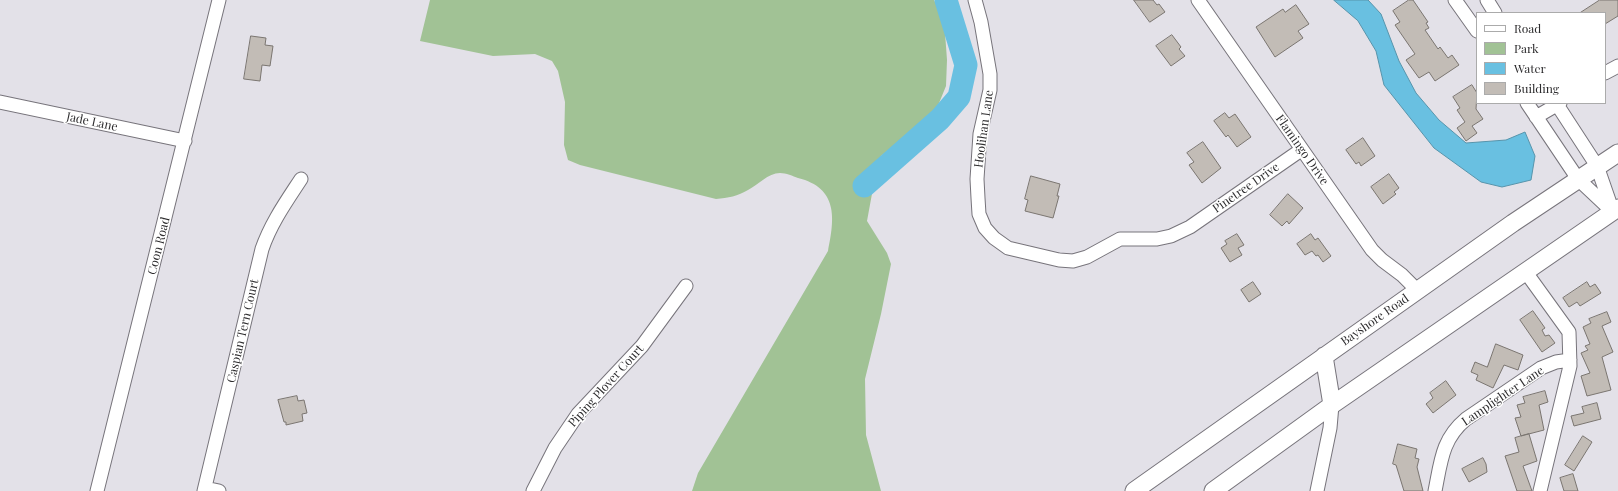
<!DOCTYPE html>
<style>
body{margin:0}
#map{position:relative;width:1618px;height:491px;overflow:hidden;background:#e3e1e8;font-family:"Playfair Display",serif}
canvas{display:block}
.legend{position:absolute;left:1476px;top:12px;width:130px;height:92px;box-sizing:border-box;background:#fff;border:1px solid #ababab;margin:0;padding:5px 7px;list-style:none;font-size:12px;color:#2d2c2e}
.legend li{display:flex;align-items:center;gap:8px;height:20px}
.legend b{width:20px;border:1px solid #ababab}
</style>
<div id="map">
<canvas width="1618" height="491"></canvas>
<ul class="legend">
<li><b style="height:5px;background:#fff"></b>Road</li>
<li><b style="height:11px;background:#a1c295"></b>Park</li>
<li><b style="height:11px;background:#69c0e1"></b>Water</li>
<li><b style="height:11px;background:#c2bcb6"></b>Building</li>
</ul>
</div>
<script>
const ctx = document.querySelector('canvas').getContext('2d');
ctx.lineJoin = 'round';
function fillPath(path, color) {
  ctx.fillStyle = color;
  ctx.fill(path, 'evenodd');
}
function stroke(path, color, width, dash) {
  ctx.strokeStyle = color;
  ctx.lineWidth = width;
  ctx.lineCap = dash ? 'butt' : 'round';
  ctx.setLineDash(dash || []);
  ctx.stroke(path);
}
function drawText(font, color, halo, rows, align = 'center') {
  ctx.font = font + ' "Playfair Display",serif';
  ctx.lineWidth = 3;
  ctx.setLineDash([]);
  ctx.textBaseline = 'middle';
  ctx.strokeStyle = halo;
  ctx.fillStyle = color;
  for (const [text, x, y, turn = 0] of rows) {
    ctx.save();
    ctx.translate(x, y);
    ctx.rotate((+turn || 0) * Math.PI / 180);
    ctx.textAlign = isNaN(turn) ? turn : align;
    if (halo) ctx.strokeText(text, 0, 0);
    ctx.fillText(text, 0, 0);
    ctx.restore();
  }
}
const green = new Path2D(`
 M430,0H934L944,19L947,60L946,86L937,108L928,121L881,156L876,172L867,221L887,253L891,264L881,314L865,379L866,435L881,491H692L698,473L828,251C835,218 838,188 798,178C793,176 786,173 780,173C768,173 758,185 748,190C738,196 728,198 716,199L580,165L568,160L564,145L565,102L558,71L552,61L535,54L493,56L420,41Z`);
const water = new Path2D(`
 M1334,0H1368L1381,14L1399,61L1416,93L1439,120L1466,143L1506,140L1525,132L1535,156L1531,180L1502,187L1481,182L1434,148L1384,85L1376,51L1358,21Z`);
const river = new Path2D(`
 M864,186L940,119L959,97L966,65L946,0`);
const building = new Path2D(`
 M1134,0H1153L1157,5L1159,4L1165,12L1150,22Z
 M1409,0H1413L1428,22L1426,23L1429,28L1425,30L1438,49L1440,47L1448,58L1452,55L1459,65L1435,81L1429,72L1419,78L1406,60L1415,54L1395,25L1400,22L1393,11Z
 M1600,0H1618V16L1605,24V13H1580Z
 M1296,5L1309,24L1298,31L1303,38L1275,57L1256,27L1283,9L1285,12Z
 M1172,35L1181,47L1179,49L1185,56L1171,66L1156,46Z
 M251,36L266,38L265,45L273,46L270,66L262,65L260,81L244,79Z
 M1472,85L1477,93L1476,109L1483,119L1472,126L1477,133L1466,141L1457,128L1465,122L1457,110L1460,108L1453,97Z
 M1225,113L1229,118L1235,114L1251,137L1237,147L1228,135L1226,137L1214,121Z
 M1363,138L1375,156L1361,166L1359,162L1356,164L1346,150Z
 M1203,142L1221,168L1202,183L1189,165L1194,162L1187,153Z
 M1389,174L1399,188L1394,192L1396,194L1383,204L1371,187Z
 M1031,176L1060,184L1057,196H1059L1053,218L1025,211L1028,200L1025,199Z
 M1288,194L1303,208L1289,224L1287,221L1282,226L1270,215Z
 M1237,234L1244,245L1238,248L1242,255L1230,262L1221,248L1227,244L1225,241Z
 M1311,234L1315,240L1318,238L1331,256L1323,262L1318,255L1316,256L1312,251L1305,255L1297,244Z
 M1253,282L1261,294L1249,302L1241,290Z
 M1587,282L1590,287L1595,284L1601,293L1580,306L1577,302L1569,307L1563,298Z
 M1533,311L1545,328L1542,330L1545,336L1549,335L1555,343L1542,352L1520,320Z
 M1607,312L1611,322L1602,326L1613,352L1602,357L1611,390L1587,396L1581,376L1590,373L1581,353L1588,350L1585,346L1590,344L1583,327L1591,323L1589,319Z
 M1496,344L1523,355L1518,370L1504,365L1493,388L1476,380L1478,375L1471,372L1475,362L1487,367Z
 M1446,381L1456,395L1433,413L1426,404L1433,398L1430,393Z
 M1545,391L1548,402L1539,405L1544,430L1521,436L1515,418L1521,417L1517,405L1525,403L1523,397Z
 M297,396L298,401L304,400L307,413L302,414L303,421L286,425V422H284L278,400Z
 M1597,403L1601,419L1574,426L1571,416L1584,413L1582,407Z
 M1529,434L1537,461L1523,466L1532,491H1517L1505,456L1519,452L1515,438Z
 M1583,436L1592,442L1574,471L1565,465Z
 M1398,444L1417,449L1415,458L1419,459L1417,467L1423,491H1404L1396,465L1393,464Z
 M1483,458L1486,464L1487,472L1469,482L1462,469Z
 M1573,474L1578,491H1564L1560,478Z`);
const minor = new Path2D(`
 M975,0L981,22L990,74V90L980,134L977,179L978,198L979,214L985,228L994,238L1008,248L1059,260L1073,261L1087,257L1120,239H1157L1171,236L1190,227L1301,150
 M1198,0L1372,250L1382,260L1402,275L1417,290
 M1455,0L1477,31
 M1487,0L1495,13
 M1605,73L1618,66
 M0,102L185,141
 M1527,103L1578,179L1612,211
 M1556,103L1597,166L1612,209
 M1536,117L1560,103
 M1525,271L1569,332L1570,366L1540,491
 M205,488L219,491
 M97,491L219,0
 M204,491L262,249C271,223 286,202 301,179
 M533,491L555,448L578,414L642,346L686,286
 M1317,491L1330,428L1332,405
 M1435,491C1441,461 1442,439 1466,419L1541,368L1556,362L1570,360`);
const major = new Path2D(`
 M1324,356L1332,405
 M1134,491L1513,223L1618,153
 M1213,491L1332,405L1618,208`);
const streetNames = [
 ["Jade Lane",92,122,12],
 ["Hoolihan Lane",984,129,-82],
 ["Flamingo Drive",1302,150,55],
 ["Pinetree Drive",1246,188,-35],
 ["Coon Road",159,246,-76],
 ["Bayshore Road",1375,320,-35],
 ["Caspian Tern Court",243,331,-77],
 ["Piping Plover Court",606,386,-48],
 ["Lamplighter Lane",1503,396,-34]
];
fillPath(green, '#a1c295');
fillPath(water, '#69c0e1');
stroke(water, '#5794ab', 1);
stroke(river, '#69c0e1', 23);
fillPath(building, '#c2bcb6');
stroke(building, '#7a7570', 1);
stroke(minor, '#77747b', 15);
stroke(major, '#77747b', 19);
stroke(minor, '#fff', 13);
stroke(major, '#fff', 17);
drawText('12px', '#2d2c2e', '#fff', streetNames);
</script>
